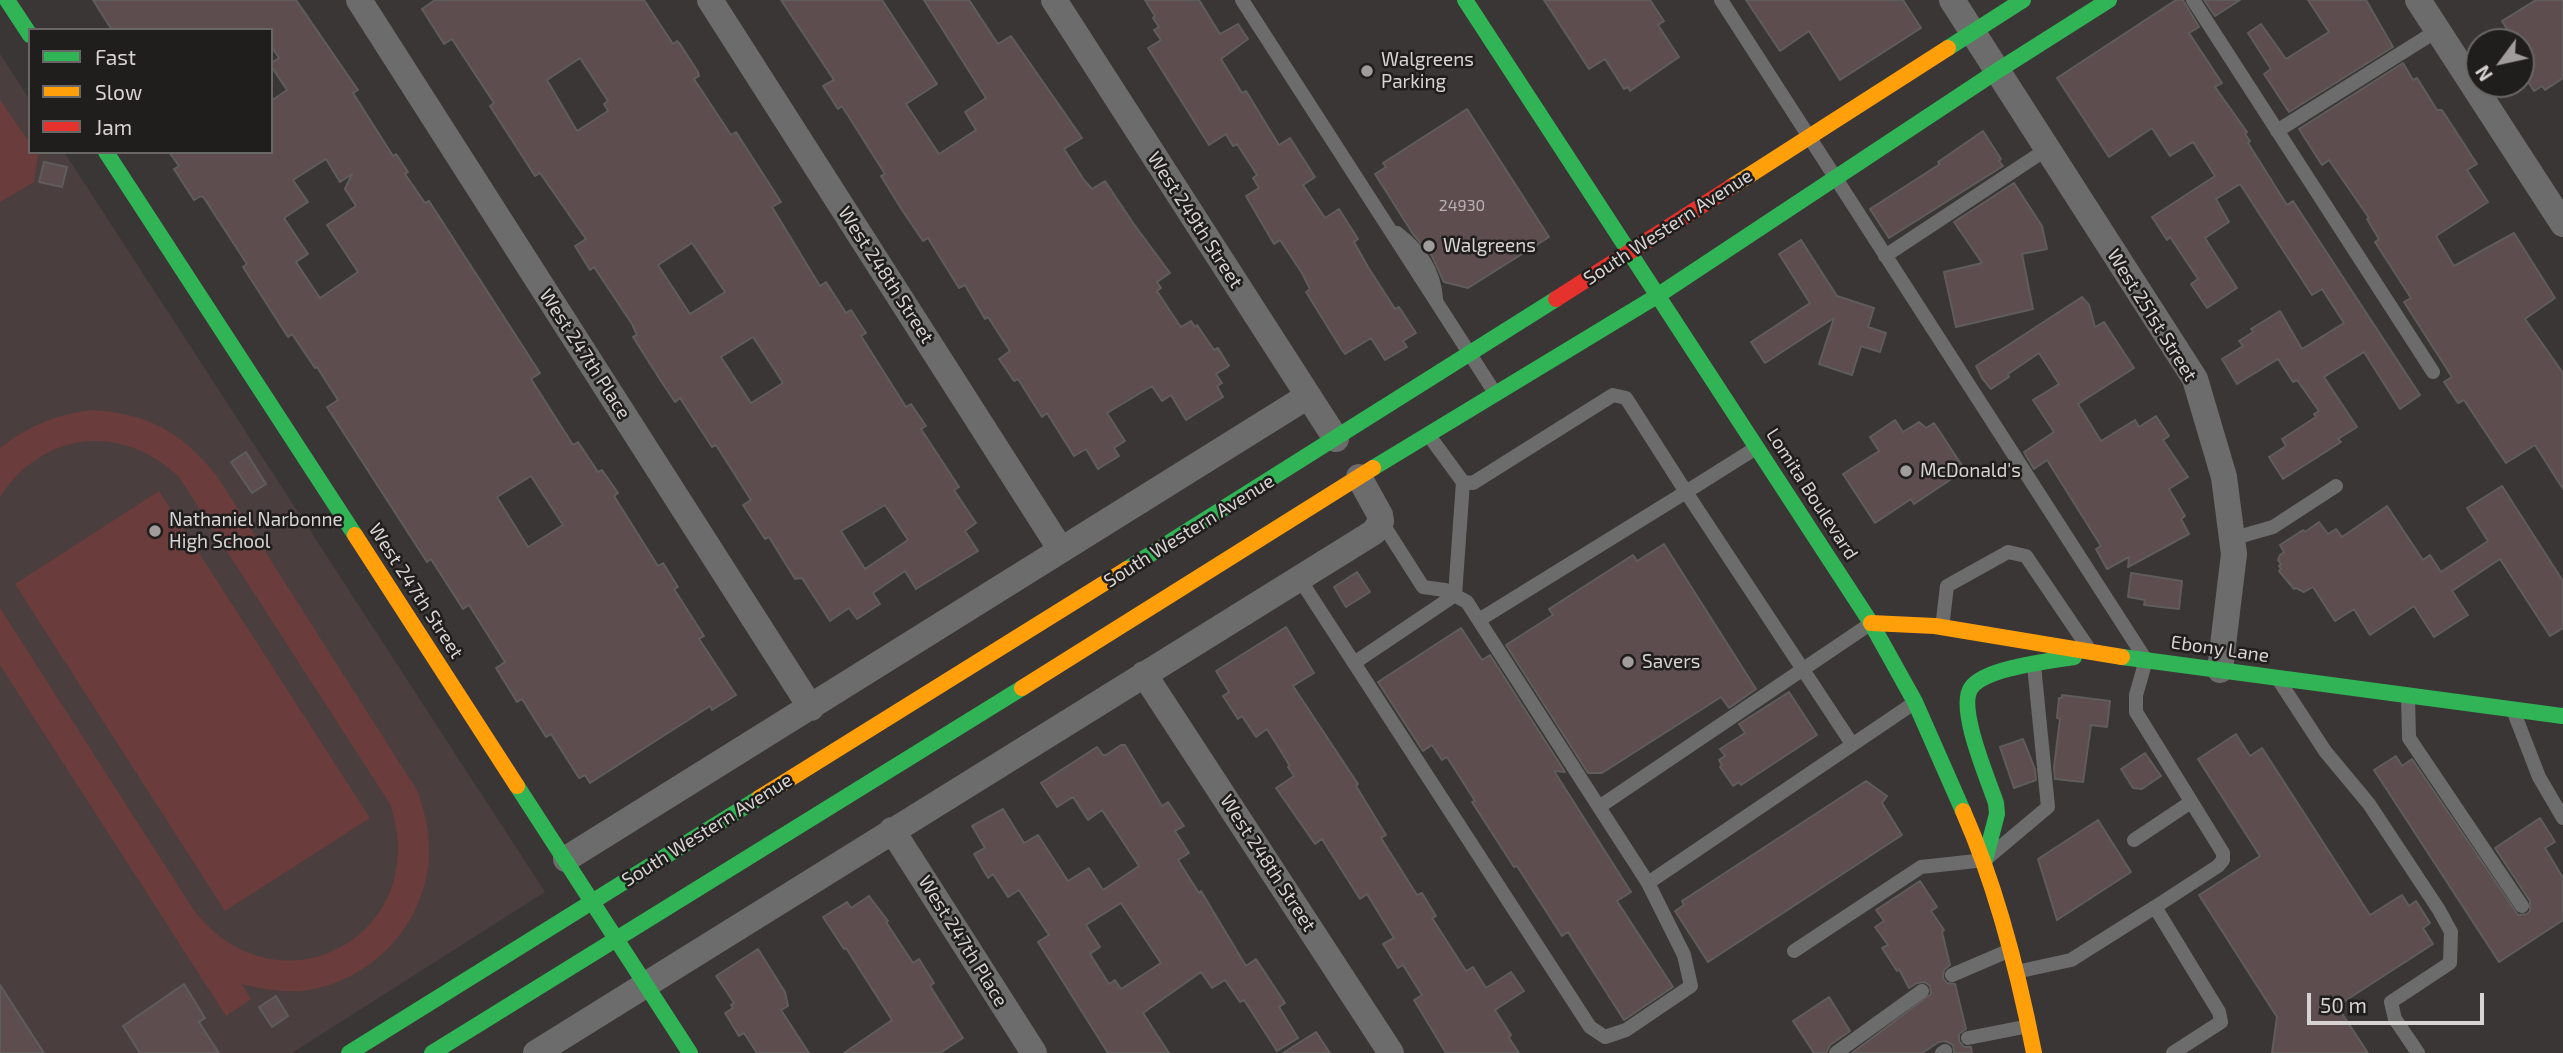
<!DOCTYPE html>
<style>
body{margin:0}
#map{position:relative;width:2563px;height:1053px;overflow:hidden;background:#3a3636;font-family:"Exo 2",sans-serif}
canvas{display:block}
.legend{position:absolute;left:28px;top:28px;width:245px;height:126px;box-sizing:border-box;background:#201d1d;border:2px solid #696666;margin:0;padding:9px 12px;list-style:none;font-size:21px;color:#d7d3d3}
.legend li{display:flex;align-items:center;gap:14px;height:35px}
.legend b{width:35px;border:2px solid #696666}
.north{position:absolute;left:2465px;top:28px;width:70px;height:70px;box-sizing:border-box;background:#201d1d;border:2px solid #696666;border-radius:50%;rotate:237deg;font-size:19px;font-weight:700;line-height:28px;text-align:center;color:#d7d3d3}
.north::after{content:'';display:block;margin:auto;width:24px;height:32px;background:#a09c9c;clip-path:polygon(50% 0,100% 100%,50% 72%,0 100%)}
.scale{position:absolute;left:2307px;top:993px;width:177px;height:32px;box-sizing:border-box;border:4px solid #d7d3d3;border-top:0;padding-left:9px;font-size:21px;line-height:24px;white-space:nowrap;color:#d7d3d3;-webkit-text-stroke:5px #201d1d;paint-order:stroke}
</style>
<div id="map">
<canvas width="2563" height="1053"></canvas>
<ul class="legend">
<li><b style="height:9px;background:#30b455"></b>Fast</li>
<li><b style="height:9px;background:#ff9f0a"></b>Slow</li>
<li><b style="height:9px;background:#e5322d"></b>Jam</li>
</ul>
<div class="north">N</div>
<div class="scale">50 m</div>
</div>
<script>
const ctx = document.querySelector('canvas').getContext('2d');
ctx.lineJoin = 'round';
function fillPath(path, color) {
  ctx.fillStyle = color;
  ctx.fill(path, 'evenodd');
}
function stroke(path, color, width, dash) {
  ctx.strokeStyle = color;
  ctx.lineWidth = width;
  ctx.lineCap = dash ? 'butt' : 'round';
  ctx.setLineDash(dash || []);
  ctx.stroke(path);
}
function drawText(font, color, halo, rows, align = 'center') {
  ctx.font = font + ' "Exo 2",sans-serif';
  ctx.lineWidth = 5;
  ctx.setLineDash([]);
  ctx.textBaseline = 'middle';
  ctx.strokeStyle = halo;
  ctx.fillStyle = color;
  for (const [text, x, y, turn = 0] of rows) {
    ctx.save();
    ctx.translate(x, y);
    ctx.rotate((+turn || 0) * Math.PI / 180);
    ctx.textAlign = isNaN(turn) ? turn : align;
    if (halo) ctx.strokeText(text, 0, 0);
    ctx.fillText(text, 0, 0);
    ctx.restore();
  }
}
const built = new Path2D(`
 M0,54L30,100V152H64L545,892L292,1053H0Z`);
const green = new Path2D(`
 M0,100L30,143V152H36L38,155L34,182L0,202Z
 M90,410C147,413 181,431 217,476L418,792C422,806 427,819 428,834C438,911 377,984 300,991C280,992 261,989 242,984L251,999L226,1016L0,665V608L193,909C277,1020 435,936 390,804L179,477C122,423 44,430 0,497V448C28,426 55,415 90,410Z
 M159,491L370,818L225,911L15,584Z`);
const building = new Path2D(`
 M93,0H296L358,90L353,93L393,156L396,154L408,172L405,174L425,203L429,201L540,373L531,379L573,445L578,442L598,472L602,470L618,493L614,496L658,566L663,563L678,587L674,589L704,636L699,639L736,695L712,710L710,706L590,783L585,775L579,778L551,734L546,737L522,699L517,702L496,668L505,662L469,605L463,609L431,559L427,562L327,407L338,400L317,367L315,368L292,334L288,337L243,267L247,264L204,198L201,196L194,200L174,169L179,166L169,152H271V101L287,90L271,66V63L279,58L271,46V30H112ZM326,159L340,182L352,174L345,189L356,206L327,225L358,272L320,298L296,262L308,254L284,218L308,202L293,180ZM531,476L563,525L528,547L497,497Z
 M435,0H644L673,44L677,41L680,44L698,72L699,76L694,79L731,135L736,132L781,202L772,207L820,286L826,282L846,313L851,310L866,333L861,336L906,407L911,404L926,426L921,429L959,487L954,490L976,523L965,531L978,551L916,589L905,571L873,593L880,604L857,619L849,608L830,621L802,578L795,579L769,537L765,539L743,505L751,500L716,445L712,447L680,398L675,402L661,381L633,337L637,335L632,324L594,267L590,270L575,246L586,239L540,173L535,176L490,106L494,103L452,39L444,44L422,9ZM580,58L608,101L604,104L608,111L577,131L547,80ZM692,243L725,292L690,314L658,265ZM753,337L783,383L751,403L721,357ZM885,505L908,540L865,569L841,531Z
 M781,0H882L937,84L906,104L939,154L976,130L965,112L986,98L924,0H969L998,44L1011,36L1082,138L1064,149L1084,180L1092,189L1105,181L1133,223L1170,273L1157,282L1161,288L1157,291L1178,323L1181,327L1191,321L1195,327L1197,325L1214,350L1218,348L1229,366L1216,374L1222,383L1217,386L1223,397L1186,420L1171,395L1162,401L1152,386L1107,413L1125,441L1114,448L1119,456L1098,469L1086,449L1074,456L1047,413L1042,417L1018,379L1014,381L999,359L1010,351L988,317L985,319L965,285L959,288L928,238L923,241L902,210L881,176L885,174L842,106L838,109L823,86L834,80Z
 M1145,0H1199L1220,34L1238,24L1248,39L1221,59L1242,93L1246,91L1279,145L1290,138L1315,177L1303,185L1325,218L1339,209L1358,239L1354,242L1368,267L1395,309L1399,307L1416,333L1403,341L1407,347L1385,360L1371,338L1345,354L1342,350L1306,292L1310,289L1302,273L1280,240L1274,244L1246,196L1259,188L1253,178L1257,175L1237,144L1233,146L1226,134L1209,145L1148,48L1161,40L1154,30L1159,27L1153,18L1155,16Z
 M1544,0H1650L1664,21L1658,25L1679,57L1630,91L1628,87L1624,89L1605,59L1589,69Z
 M1746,0H1903L1921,28L1840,80L1809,31L1780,51Z
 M2176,0H2183L2199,27L2189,33L2222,83L2215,87L2247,132L2245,134L2250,141L2248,143L2287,205L2293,201L2420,395L2400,409L2364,352L2324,377L2357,427L2338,439L2341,442L2283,479L2269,457L2286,446L2282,439L2316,417L2314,414L2319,411L2297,380L2293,382L2278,359L2237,384L2222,359L2243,346L2239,341L2253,332L2251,329L2280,311L2302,349L2344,323L2322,289L2312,295L2240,184L2216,199L2229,222L2205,238L2237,288L2207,308L2191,284L2198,279L2170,237L2167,240L2152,217L2215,176L2193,142L2170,156L2152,128L2109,157L2057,78Z
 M2204,0H2240L2215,16Z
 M2308,0H2366L2393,47L2289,112L2264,74L2271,69L2248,33L2261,24L2286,59L2329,32Z
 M2536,0H2563V78L2545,90L2542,86L2534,91L2521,71V42H2510L2503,31L2507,29L2502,21Z
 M2403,63L2413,80L2417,78L2437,110H2442L2477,164L2467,170L2488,202L2436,236L2454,266L2514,233L2555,298L2525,319L2563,373V489L2535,445L2506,463L2464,400L2458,403L2444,382L2452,377L2404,302L2411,298L2375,242L2379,239L2367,219L2369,218L2329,160L2322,165L2299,129Z
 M1467,109L1549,237L1468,288L1444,282L1432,256L1413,234L1375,174L1386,167L1383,163Z
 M1983,131L2001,159L1999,161L2003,166L1889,238L1870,209L1940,164L1938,162Z
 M44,162L67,167L62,187L39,182Z
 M2014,183L2042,226L2047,249L2022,254L2033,309L1956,327L1944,272L1982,263L1954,222Z
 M1801,240L1837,296L1874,308L1868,327L1886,333L1880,352L1861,346L1852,375L1819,364L1834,318L1765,363L1751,342L1810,303L1779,254Z
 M2082,297L2089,305L2095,327L2104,322L2134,368L2078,404L2101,441L2135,420L2139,427L2156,416L2169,436L2163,440L2188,477L2169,489L2185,516L2181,519L2189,534L2128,567L2129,557L2107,569L2096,549L2101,546L2047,460L2034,469L2024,452L2054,432L2033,400L2059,384L2039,353L2008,374L2009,377L1991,389L1982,378L1976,366Z
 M1895,420L1903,432L1919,422L1926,428L1934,423L1965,470L1914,504L1911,499L1875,523L1843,474L1879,451L1870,437Z
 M246,452L266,484L252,493L231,462Z
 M2502,486L2563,581V628L2550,636L2500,559L2452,591L2468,615L2434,637L2414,606L2370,635L2354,609L2335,621L2313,587L2304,592L2296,588L2294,589L2279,571L2281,569L2279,566L2281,564L2278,560L2280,555L2284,552L2280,545L2303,530L2305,532L2319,522L2328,534L2336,529L2342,537L2387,506L2423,560L2430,555L2441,572L2488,541L2467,508Z
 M1664,544L1756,689L1729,708L1721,697L1602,773H1588L1506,645L1553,615L1549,609L1633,555L1637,561Z
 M1357,572L1370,592L1346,607L1334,587Z
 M2131,573L2182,581L2179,609L2144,605L2145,600L2128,597Z
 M1286,627L1314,673L1293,686L1358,784L1356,786L1386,835L1381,838L1417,895L1422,893L1436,916L1432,918L1466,971L1473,967L1486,988L1511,972L1524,991L1495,1010L1511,1035L1509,1038L1519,1053H1446L1414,1000L1422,995L1403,965L1398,968L1383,944L1394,938L1367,894L1360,899L1322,839L1315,844L1276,788L1294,776L1288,767L1290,766L1267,729L1256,737L1242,716L1238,719L1223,696L1229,692L1216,671Z
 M1461,628L1482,660L1490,655L1565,772L1554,771L1631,892L1617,901L1673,987L1624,1020L1568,932L1562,936L1517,866L1514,867L1472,802L1475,801L1447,757L1442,760L1432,745L1423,751L1378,682Z
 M1789,692L1817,735L1741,785L1739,782L1733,786L1720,767L1722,765L1719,760L1725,756L1720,749L1745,733L1739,724Z
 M2062,695L2110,701L2107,727L2091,725L2083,782L2055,779L2054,767L2060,719L2057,718L2059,698H2062Z
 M2236,734L2250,756L2262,748L2370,915L2402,895L2409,906L2416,901L2430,923L2423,928L2433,944L2337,1006L2368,1053H2272L2277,1017L2199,895L2260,856L2198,759Z
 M2023,739L2035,769L2036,780L2014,788L2000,747Z
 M1121,745H1125L1162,806L1168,802L1184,826L1175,831L1189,853L1178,860L1199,893L1201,891L1246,966L1256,959L1285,1003L1279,1007L1298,1038L1277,1051L1244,1000L1240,1002L1225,980L1212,988L1201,972L1143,1013L1169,1053H1108L1038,942L1049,935L1019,890L1008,897L993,874L988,878L974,854L985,848L972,826L1003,809L1024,843L1038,835L1068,881L1089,868L1103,890L1139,866L1102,810L1088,820L1073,797L1057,807L1041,783L1097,747L1103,755H1106ZM1121,903L1161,963L1121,989L1115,980L1109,984L1090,954L1100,947L1086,925Z
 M2145,753L2161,776L2142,789L2133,788L2121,769Z
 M2396,756L2402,766L2412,759L2518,915L2527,914L2530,911V901L2495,848L2540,818L2555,842L2545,848L2563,878V920L2499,962L2374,770Z
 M1866,781L1887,796L1882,803L1902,835L1708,962L1675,911L1684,905L1682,901Z
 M2098,820L2131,872L2057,920L2038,859Z
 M1920,881L1937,907L1931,911L1944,930L1942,932L1950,965L1944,970L1943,978L1947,983L1955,984L1966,1029L1959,1034V1041L1964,1047H1971L1972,1053H1954L1953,1045L1945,1041L1939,1042L1922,1053H1852L1931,994L1930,986L1925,982L1917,983L1909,988L1899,969L1897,971L1882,948L1888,945L1875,927L1884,921L1876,910Z
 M869,896L888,921L886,922L913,963L919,959L934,983L930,986L963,1038L940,1053H844L892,1020L846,948L844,949L823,917L847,902L851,908Z
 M758,949L785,992L788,1006L781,1010L809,1053H757L744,1033L739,1036L725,1013L733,1008L731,1005L734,1003L716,976Z
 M184,984L205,1018L199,1022L219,1053H140L123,1026Z
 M0,985L44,1053H0Z
 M276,996L288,1016L272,1027L259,1007Z
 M1829,997L1850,1031L1830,1045L1826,1053H1814L1793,1021Z
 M1316,1032L1330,1053H1283Z`);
const lane = new Path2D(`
 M1242,0L1495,393
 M1721,0L2146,660L2136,695V712L2223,853V860L2218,866L2155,907L2219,1012L2221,1022L2173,1053
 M2193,0L2433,372
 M2277,131L2438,30
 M1397,233C1420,251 1434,270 1436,299
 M1885,256L2047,149
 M1430,437L1463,482L1473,483L1613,395L1626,398L1686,492L1756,448
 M1381,521L1423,587L1445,590L1467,602L1599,807
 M2231,539L2273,527L2336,486
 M1299,578L1590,1027L1605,1037L1626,1030L1691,986L1684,955L1648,883
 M1479,620L1686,492L1852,744
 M1870,624L1599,807L1648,883L1914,703
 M1942,628L1947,586L2008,552L2026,556L2087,646
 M1354,663L1455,595L1463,482
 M2280,682L2325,751L2369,804L2439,910L2451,932L2450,963L2391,1002L2395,1019L2418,1053
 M2408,696L2409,738L2522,906
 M2513,710L2539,777L2563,818
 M2134,840L2191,802
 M1794,951L1921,867L1985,860L2048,807L2034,665
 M2016,972L2071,960L2155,907
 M1952,975L2008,951
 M1968,1038L2029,1026
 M1836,1053L1922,991
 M1942,1053L1945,1051`);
const street = new Path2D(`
 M359,0L811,708
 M710,0L1061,550
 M1054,0L1336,439
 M1952,0L2195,379L2224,477L2234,554L2220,670
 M2418,0L2563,224
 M1144,674L1391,1053
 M892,830L1034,1053
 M566,859L1308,396
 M536,1053L1374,532L1381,521L1380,515L1359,477`);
const fast = new Path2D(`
 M7,0L30,35
 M1465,0L1871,623L1915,702L1963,811
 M1948,48L2023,0
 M106,152L355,535
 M1373,468L1657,296L1997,71L2109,0
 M1127,569L1556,299
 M2122,657L2563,716
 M517,786L690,1053
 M1985,860L1997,814L1996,803C1988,779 1957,708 1971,688C1984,668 2050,661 2074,657
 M349,1053L759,798
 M432,1053L1022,688`);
const slow = new Path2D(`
 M1731,187L1948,48
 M355,535L517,786
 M1871,623L1935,626L2122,657
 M1022,688L1373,468
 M759,798L1127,569
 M1963,811C1997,888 2018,971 2034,1053`);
const jam = new Path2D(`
 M1556,299L1731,187`);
const markers = [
 [1367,71,7,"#a09c9c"],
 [1429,246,7,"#a09c9c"],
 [1906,471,7,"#a09c9c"],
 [155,531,7,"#a09c9c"],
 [1628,662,7,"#a09c9c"]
];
const numberNames = [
 ["24930",1462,206]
];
const poiNames = [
 ["Walgreens",1381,60],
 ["Parking",1381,82],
 ["Walgreens",1443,246],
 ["McDonald's",1920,471],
 ["Nathaniel Narbonne",169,520],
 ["High School",169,542],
 ["Savers",1642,662]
];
const streetNames = [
 ["West 249th Street",1195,220,57],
 ["South Western Avenue",1668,227,-33],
 ["West 248th Street",886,275,57],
 ["West 251st Street",2152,315,58],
 ["West 247th Place",585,354,57],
 ["Lomita Boulevard",1812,494,57],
 ["South Western Avenue",1189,531,-32],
 ["West 247th Street",416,591,57],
 ["Ebony Lane",2220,649,8],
 ["South Western Avenue",707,830,-32],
 ["West 248th Street",1268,863,57],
 ["West 247th Place",963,941,58]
];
fillPath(built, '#4a3f3e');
fillPath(green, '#6a3c3b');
fillPath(building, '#5d4d4e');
stroke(building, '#5f5c5c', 2);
stroke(lane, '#6d6c6c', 14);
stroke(street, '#6d6c6c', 26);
stroke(fast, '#30b455', 16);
stroke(slow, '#ff9f0a', 16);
stroke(jam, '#e5322d', 16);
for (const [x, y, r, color] of markers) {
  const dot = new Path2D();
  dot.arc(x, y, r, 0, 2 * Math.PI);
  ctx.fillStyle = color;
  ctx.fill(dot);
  stroke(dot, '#201d1d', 2.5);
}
drawText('16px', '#b8b2b2', null, numberNames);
drawText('19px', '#d7d3d3', '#201d1d', poiNames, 'left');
drawText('19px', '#d7d3d3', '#201d1d', streetNames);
</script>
